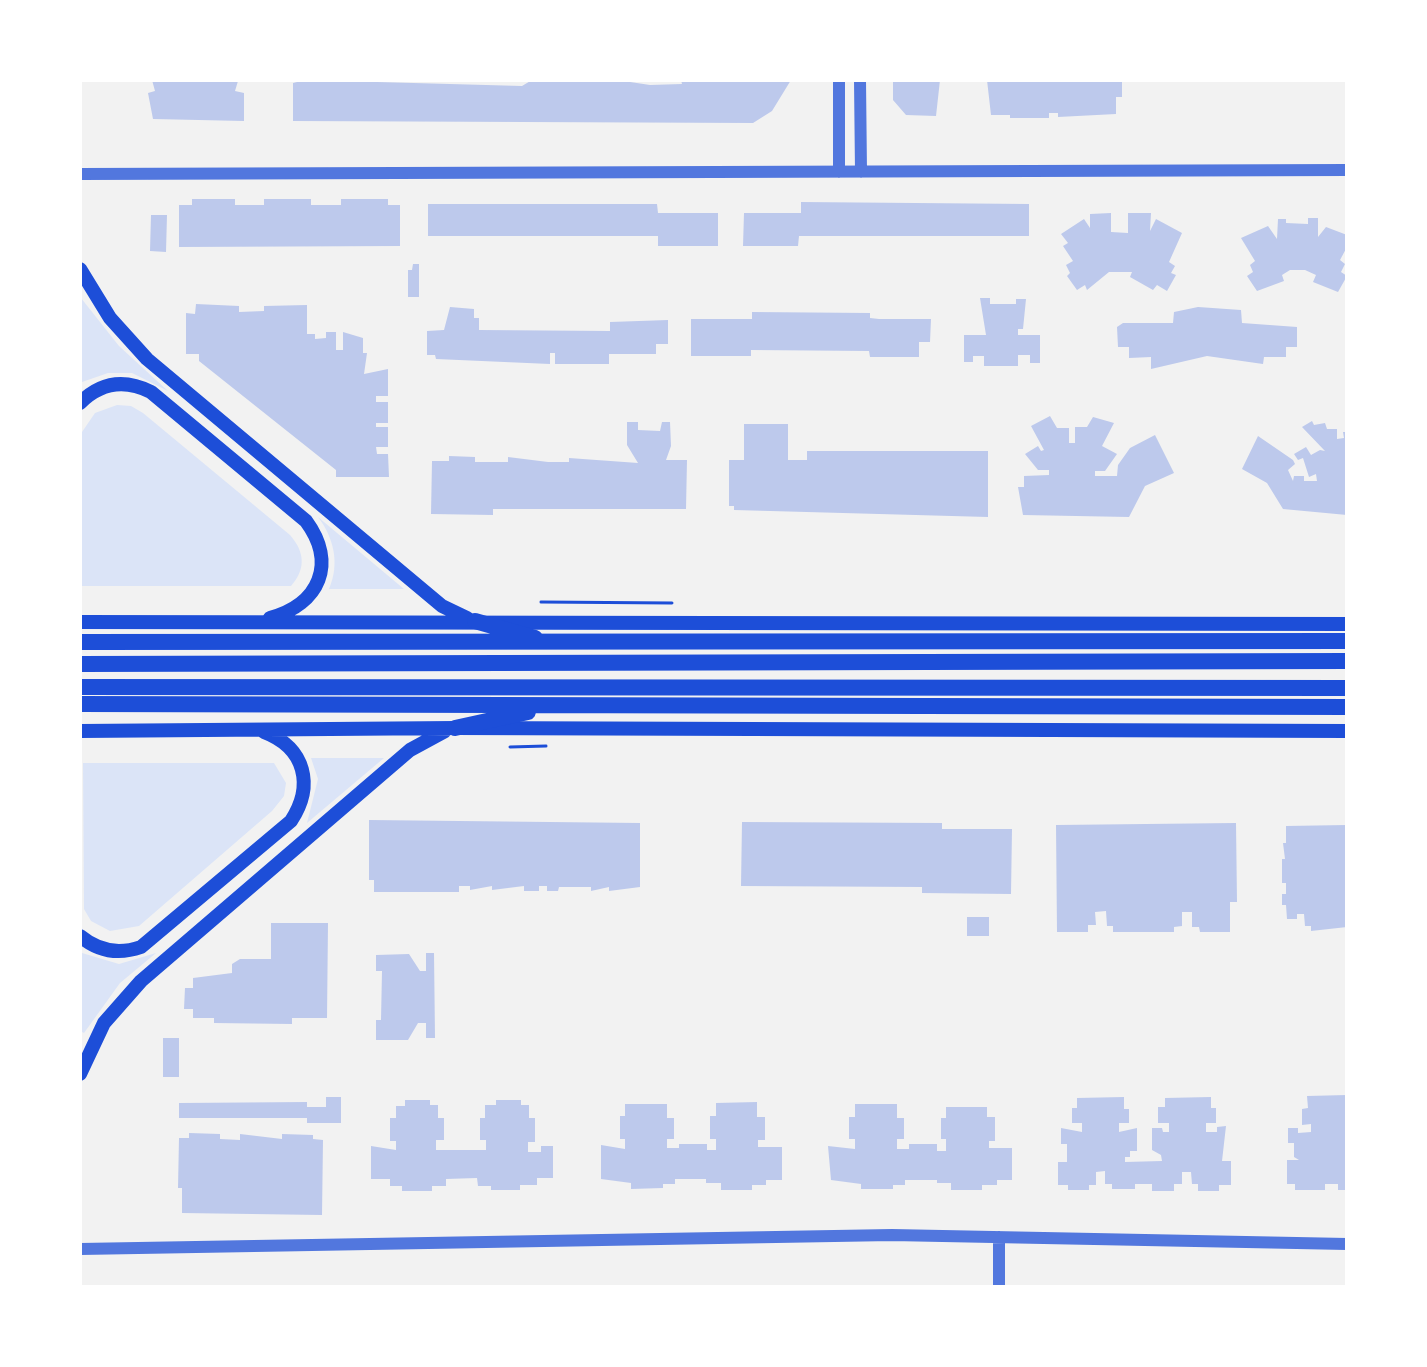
<!DOCTYPE html>
<style>
body{margin:0}
#map{position:relative;width:1427px;height:1367px;overflow:hidden;background:#f2f2f2;font-family:Ubuntu,sans-serif}
canvas{display:block}
.frame{position:absolute;inset:0;border:82px solid #fff;pointer-events:none}
</style>
<div id="map">
<canvas width="1427" height="1367"></canvas>
<div class="frame"></div>
</div>
<script>
const ctx = document.querySelector('canvas').getContext('2d');
ctx.lineJoin = 'round';
function fillPath(path, color) {
  ctx.fillStyle = color;
  ctx.fill(path, 'evenodd');
}
function stroke(path, color, width, dash) {
  ctx.strokeStyle = color;
  ctx.lineWidth = width;
  ctx.lineCap = dash ? 'butt' : 'round';
  ctx.setLineDash(dash || []);
  ctx.stroke(path);
}
const green = new Path2D(`
 M81,298L119,346L168,391L132,373H108L82,382Z
 M117,405L131,406L143,413L290,535C305,552 306,569 291,586H81L82,432L95,413Z
 M318,517L404,589H329C340,564 334,538 318,517Z
 M311,758H384L307,823L318,779Z
 M83,763H274L286,783L284,796L272,811L139,926L110,931L91,921L84,909Z
 M82,953L119,964L156,953L120,983L84,1033L80,1031Z`);
const building = new Path2D(`
 M152,80L238,81L235,91L244,93V121L153,119L148,93L155,91Z
 M305,80L522,86L532,80H617L650,85L682,84L681,80H791L772,111L753,123L293,121V83Z
 M893,80H940L936,116L906,115L893,100Z
 M987,80H1122V97H1116V114L1058,117V113H1049V118H1010V115H991Z
 M192,199H235V205H264V199H311V205H341V199H388V205H400V246L179,247V205H192Z
 M801,202L1029,204V236H799L798,246H743L744,213H801Z
 M428,204H657L658,213H718V246H658V236H428Z
 M1111,213V232L1128,233V213H1151L1150,231L1156,219L1182,233L1169,262L1175,266L1171,273L1176,275L1167,291L1157,285L1153,290L1130,277L1132,272H1109L1087,290L1085,285L1077,290L1067,276L1070,273L1066,265L1073,261L1063,246L1068,243L1061,234L1084,219L1090,228V214Z
 M151,215H167L166,252L150,251Z
 M1308,218H1318V237L1326,227L1347,235V247L1340,260L1345,264L1341,272L1347,276L1338,292L1313,282L1316,275L1305,270H1290L1282,275L1284,281L1257,291L1247,276L1253,272L1250,265L1255,261L1241,238L1268,226L1277,239L1278,219H1286V223L1308,224Z
 M413,264H419V297H408V270H412Z
 M980,298H990V304H1016V299H1026L1023,329H1018V335H1040V363H1030V355H1018V366H984V356H973V362H964V335H986Z
 M196,304L239,306V312L264,311V306L307,305V334H315V339L326,338V332H336V350H343V332L363,338V353H367L364,374L388,369V396H376V402H388V423H376V427H388V447H376L377,454H388L389,477H336V470L199,361V354H186V313L195,314Z
 M450,307L474,309V318H479V330L610,331V322L668,320V344H656V354H609V364H555V353H550V364L436,359L435,355H427V331L444,330Z
 M1198,307L1241,310L1242,323L1297,327V347H1286V357H1264L1263,364L1207,356L1151,369V357L1129,358V347H1118L1117,327L1123,323H1173L1174,312Z
 M752,312L870,313V318L879,319H931L930,342H919V357H870L869,351L751,350V356H691V319H752Z
 M1050,416L1057,428H1069V443H1075V427H1087L1093,417L1114,423L1102,446L1117,454L1105,471H1095V476H1117L1118,465L1130,448L1155,435L1174,473L1145,486L1129,517L1023,515L1018,487H1024V476L1049,475V470H1038L1025,454L1038,446L1041,451L1044,450L1031,426Z
 M1312,421L1314,425L1325,423L1327,429H1337V439L1344,438L1343,432H1347V515L1283,509L1267,483L1242,469L1258,436L1293,460L1295,464L1288,470L1293,481L1294,476H1304V481H1317L1316,474L1309,477L1303,458L1298,460L1294,454L1306,447L1311,455L1320,450L1325,451L1302,427Z
 M627,422H638V430L660,431L662,422H670L671,446L666,460H687L686,509H493V515L431,514L432,461H449V456L475,457V462H508V457L548,462H569V458L638,463L627,445Z
 M744,424H788V460H807V451H988V517L734,510V506H729V460H744Z
 M369,820L640,823V887L609,891V887L591,891V887H559L558,891H547V886H539V891H524V886L492,890V886L470,890V886H459V892H374V880H369Z
 M742,822L942,823V829H1012L1011,894L922,893V887L741,886Z
 M1236,823L1237,902H1230V932H1200L1199,927H1192V912H1182V926L1174,927V932H1113V926H1107L1106,911L1095,912L1096,925H1088V932H1057L1056,825Z
 M1347,825V927L1311,931V926H1305L1304,914H1297V919H1287L1286,905H1282V894H1286V883H1282V859H1285L1283,843H1286V826Z
 M967,917H989V936H967Z
 M271,923H328L327,1018H292V1024L214,1023V1018H193V1009H184L185,988H193V978L232,973V964L240,959H271Z
 M426,953H434L435,1038H426V1023H418L408,1040H376V1020H381L382,971H376V955L409,954L420,971H426Z
 M163,1038H179V1077H163Z
 M1347,1095V1190H1338V1184H1325V1190H1295V1184H1287V1160H1299L1294,1157V1143H1288V1128H1298V1133L1311,1132V1124L1302,1125V1109L1308,1108L1307,1096Z
 M326,1097H341V1123H307V1118H179V1103L307,1102V1107H326Z
 M1124,1097V1109H1129V1123H1119V1132L1137,1128V1151H1130V1157H1125V1162L1162,1161L1161,1155L1152,1150V1128H1162L1163,1132H1169V1123H1158V1107H1165V1098L1211,1097V1108H1216V1123H1206V1132H1217V1127L1226,1126L1222,1161H1231V1185H1219V1191H1198V1184H1192L1191,1172H1182V1184H1174V1191H1152V1184H1135V1189H1112V1184H1105V1171L1096,1172V1185H1089V1190H1068V1185H1058V1162H1067V1144H1061V1128L1082,1132V1123H1072V1108H1077V1098Z
 M405,1100H430V1105H438V1118H444V1140H436V1150H486V1140H480V1118H485V1105H496V1100H521V1105H529V1118H535V1142H528V1152H541V1146H553V1178H537V1185H520V1190H491V1186H478L477,1178L446,1179V1186H432V1191H402V1186H390V1179H371V1146L396,1150V1141H390V1118H396V1106H405Z
 M757,1102V1117H765V1140H758V1147H782V1180H766V1185H752V1190H721V1183H706V1179H675V1184H663V1188L631,1189V1183L601,1179V1145L625,1149V1139H620V1116H625V1104H667V1118H674V1139H667V1148H679V1144H707V1150H716V1139H710V1116H716V1103Z
 M855,1104H897V1118H904V1139H897V1149H909V1144H937V1151H946V1139H941V1118H946V1107H987V1117H995V1141H989V1148H1012V1180H997V1185H982V1190H951V1183H937V1180H905V1185H893V1189H861V1184L831,1180L828,1146L855,1149V1139H849V1117H855Z
 M189,1133L220,1134V1139L240,1140V1134L282,1139V1134L313,1135V1139L323,1140L322,1215L182,1213V1188H178L179,1138H189Z`);
const path = new Path2D(`
 M541,602L672,603
 M510,747L546,746`);
const tertiary = new Path2D(`
 M860,80L861,172
 M839,172V80
 M80,174L1347,170
 M999,1237V1287
 M80,1249L892,1235L1347,1244`);
const secondary = new Path2D(`
 M80,269L110,318L147,359L442,606L467,618
 M80,403C101,382 125,379 151,392L306,521C337,563 320,604 270,618
 M80,622L1347,624
 M80,731L455,728L1347,731
 M80,936C98,951 118,955 141,947L291,821C314,786 306,748 264,732
 M80,1074L104,1023L141,981L410,750L445,731`);
const trunk = new Path2D(`
 M475,621L535,638
 M80,642L1347,641
 M80,664L1347,661
 M80,687L1347,688
 M80,704L1347,707
 M455,728L528,712`);
fillPath(green, '#dbe4f7');
fillPath(building, '#bdc9ec');
stroke(path, '#1d4ed8', 3);
stroke(tertiary, '#5277de', 12);
stroke(secondary, '#1d4ed8', 14);
stroke(trunk, '#1d4ed8', 16);
</script>
